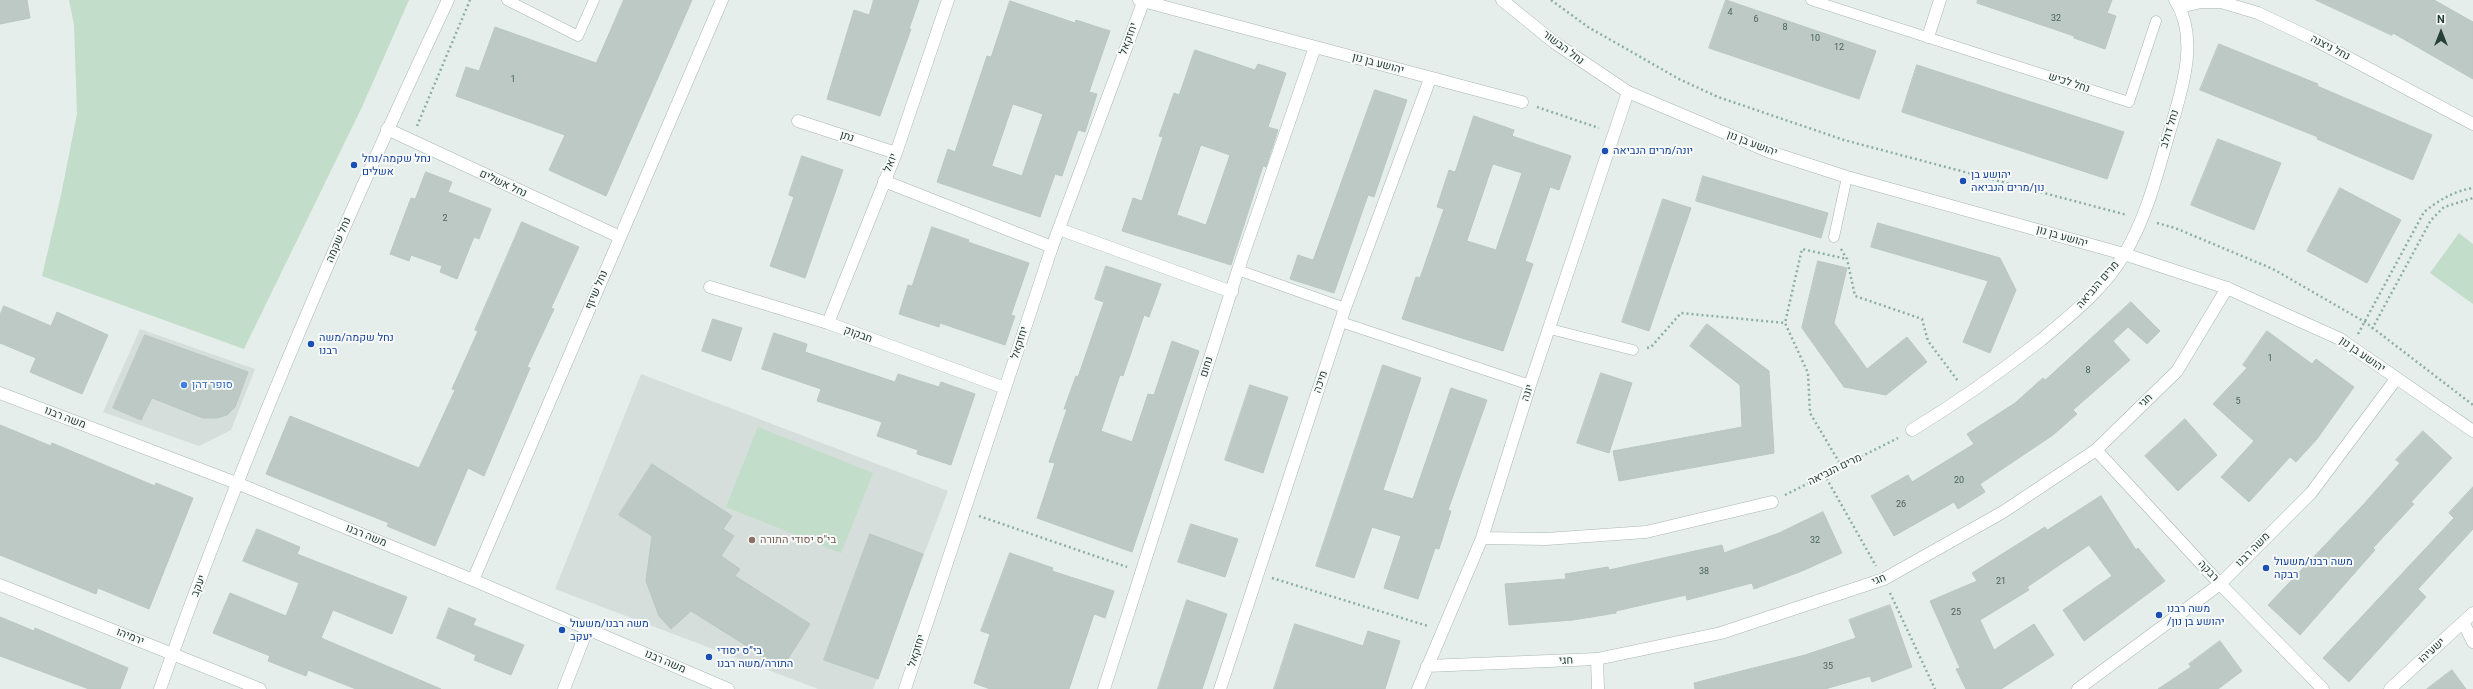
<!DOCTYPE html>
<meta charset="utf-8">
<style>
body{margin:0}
#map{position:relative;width:2473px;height:689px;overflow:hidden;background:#e6eeeb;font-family:Roboto,sans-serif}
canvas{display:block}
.north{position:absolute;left:2421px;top:12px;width:40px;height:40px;-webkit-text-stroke:3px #f7faf9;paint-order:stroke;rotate:0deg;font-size:11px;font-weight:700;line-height:16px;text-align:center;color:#263f39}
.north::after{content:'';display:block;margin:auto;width:14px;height:18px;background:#263f39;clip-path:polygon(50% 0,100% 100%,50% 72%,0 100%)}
</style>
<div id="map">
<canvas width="2473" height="689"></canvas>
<div class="north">N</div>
</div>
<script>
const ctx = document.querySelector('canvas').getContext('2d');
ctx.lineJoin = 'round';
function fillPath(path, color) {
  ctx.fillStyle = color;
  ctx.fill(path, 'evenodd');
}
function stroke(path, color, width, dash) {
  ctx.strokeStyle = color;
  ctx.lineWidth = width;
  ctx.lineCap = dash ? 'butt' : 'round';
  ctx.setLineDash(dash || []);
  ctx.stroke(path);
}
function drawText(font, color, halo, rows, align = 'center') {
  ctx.font = font + ' Roboto,Heebo,sans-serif';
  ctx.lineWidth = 4;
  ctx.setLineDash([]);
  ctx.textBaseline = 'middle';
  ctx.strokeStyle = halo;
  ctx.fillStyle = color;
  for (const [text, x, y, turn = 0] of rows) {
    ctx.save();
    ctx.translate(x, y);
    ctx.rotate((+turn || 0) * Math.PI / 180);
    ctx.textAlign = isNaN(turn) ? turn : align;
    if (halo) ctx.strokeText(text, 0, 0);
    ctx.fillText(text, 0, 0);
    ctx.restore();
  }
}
const built = new Path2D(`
 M140,329L255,369L231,430L199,446L103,412Z
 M641,374L948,491L873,689H818L555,589Z`);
const green = new Path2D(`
 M69,0H409L362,107L244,349L42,276L61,195L77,114L74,25Z
 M2459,233L2473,244V304L2430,273Z
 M758,427L873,473L841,553L726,507Z`);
const building = new Path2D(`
 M0,0H27L30,18L0,24Z
 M624,0H692L606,196L549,170L565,135L456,96L466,67L479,71L495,27L596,63Z
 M874,0H919L909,29H911L880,116L827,99L854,10L869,15Z
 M1726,0L1876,51L1859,99L1709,48Z
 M1978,0H2112L2107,13L2116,16L2105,49L2074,38V36L1977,3Z
 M2316,0H2434L2473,22V79L2393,33L2392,35Z
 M1010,1L1075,23L1076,20L1110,31L1089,92L1097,94L1085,132L1078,130L1062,176L1055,174L1040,217L937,182L948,149L955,152L987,56L991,57ZM1013,104L1043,114L1022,176L992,166Z
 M2219,44L2318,84L2317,86L2432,135L2413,180L2317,139L2318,137L2200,90Z
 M1195,50L1255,70L1258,64L1286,73L1268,127L1278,130L1266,167L1263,166L1231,265L1122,231L1133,198L1142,201L1163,137L1159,136L1174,93L1179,95ZM1201,145L1230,155L1206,225L1177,215Z
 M1917,65L2124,132L2107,179L1902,112Z
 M1375,90L1407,100L1374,197L1368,195L1334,293L1290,279L1298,255L1313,260Z
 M1474,116L1514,130L1512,136L1571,156L1559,190L1550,187L1525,261L1533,264L1503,351L1402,319L1416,277L1420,278L1444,209L1437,207L1449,170L1455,172ZM1493,164L1522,173L1496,250L1467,241Z
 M2218,139L2281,163L2254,230L2191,205Z
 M802,156L843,170L805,278L770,266L794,197L789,195Z
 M426,172L452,182L448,192L491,209L479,239L474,237L457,279L440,272L442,266L411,255L409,261L390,254L411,198L415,199Z
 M1703,176L1828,213L1821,238L1696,201Z
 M2340,188L2401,220L2367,283L2307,251Z
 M1663,199L1691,208L1649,331L1622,322Z
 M522,222L579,247L551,308L554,309L527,367L530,368L484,476L468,468L435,546L387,526L389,523L266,474L290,416L419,468L455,390L452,389L478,331L475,330Z
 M1878,223L2000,258L2016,290L1990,353L1963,342L1988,281L1871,247Z
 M932,227L969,240L968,242L1029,263L1011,315L1015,316L1005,345L940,323L939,327L899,314L908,285L912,286Z
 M1818,261L1847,268L1834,323L1867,369L1907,337L1927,362L1886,395L1844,387L1802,328Z
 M1106,266L1161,284L1149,317L1144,315L1123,376L1120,375L1101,431L1132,442L1148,394L1154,395L1172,341L1199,351L1132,552L1037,518L1055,463L1049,462L1067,409H1064L1076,376L1078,377L1104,302L1095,299Z
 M2131,302L2160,331L2147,344L2128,327L2113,341L2130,360L2073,410L2077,414L2053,435L1980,484L1985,492L1958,509L1954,502L1894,536L1871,496L1908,475L1912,482L1974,444L1967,434L2015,403L2043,378L2045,380Z
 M4,306L51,326L57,312L108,335L82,394L30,372L36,358L0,343V315Z
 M713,319L742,328L731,361L702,351Z
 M1707,324L1769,371L1774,453L1619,481L1613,451L1742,427L1740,385L1690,346Z
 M2267,331L2312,364L2316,359L2354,387L2317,439L2296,462L2290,457L2249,502L2221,477L2254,441L2213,404L2247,368L2243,365Z
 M774,333L807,344L805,352L895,382L898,374L939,387L941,382L975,394L951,465L917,454L918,450L877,436L882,422L817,401L821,389L762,369Z
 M145,335L248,372L235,407L227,415L217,418H203L152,398L141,420L113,408Z
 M1383,365L1421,378L1383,490L1413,499L1451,388L1487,400L1448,510L1451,511L1439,549L1435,548L1418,599L1384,588L1401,536L1372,527L1354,578L1316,566Z
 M1601,373L1632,383L1609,453L1577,443Z
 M1250,385L1288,397L1263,473L1225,460Z
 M2185,419L2217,455L2178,491L2145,456Z
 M0,425L51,446L52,443L155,486L156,483L193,498L149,609L98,588L96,594L0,555Z
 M2423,431L2452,458L2411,502L2414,504L2373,548L2375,550L2300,635L2268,605L2363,505L2400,463L2396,460Z
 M652,464L732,516L723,529L734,536L721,556L740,569L735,576L810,624L782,668L691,611L671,629L659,616L646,581L652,536L619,515Z
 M2473,487V529L2418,589L2426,597L2349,682L2323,658L2454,518L2449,513Z
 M2101,496L2136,550L2138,548L2165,581L2084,641L2063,610L2112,576L2089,545L2027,587L2029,590L1980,620L1994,650L2034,624L2054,655L2001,689H1966L1956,669L1960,668L1930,601L1977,581L1972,573L2045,527L2047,530Z
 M1823,512L1842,553L1802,571L1754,589L1752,583L1687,600L1686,595L1616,611V613L1573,620L1509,625L1505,584L1566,579L1565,574L1608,567L1609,570L1722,545L1724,553L1779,533Z
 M1191,524L1238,539L1225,577L1178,562Z
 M257,529L300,547L297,554L407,597L392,634L333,610L321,638L441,689H356L308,670L306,676L268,661L270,656L213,633L230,593L286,616L299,583L243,561Z
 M870,534L923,554L878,679L824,660Z
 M1010,553L1053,568L1052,571L1114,591L1105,618L1094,614L1069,689H990L974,683L990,634L981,631Z
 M1187,600L1227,614L1202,689H1158Z
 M1890,605L1912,667L1872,682L1870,676L1825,689H1695L1694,683L1805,655L1856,638L1849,620Z
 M449,608L476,619L473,625L524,645L511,675L474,660L476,655L437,638Z
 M0,617L34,631L35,628L128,668L120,689H89L0,656Z
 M1295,624L1363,646L1368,631L1400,641L1385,689H1274Z
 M2220,641L2242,671L2218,689H2158L2191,667L2189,664Z
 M2452,670L2466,689H2427Z`);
const path = new Path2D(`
 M1551,0L1588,27L1679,79L1718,97L1844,140L2127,215
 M1537,107L1599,128
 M417,126L470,0
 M2157,223L2175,228L2273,269L2365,322L2473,405
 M1841,249L1847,259L1855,296L1922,319L1928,341L1958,381
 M2372,329L2431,220L2444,207L2473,198
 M2358,334L2424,212C2439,200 2454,191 2473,188
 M1647,348L1651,347L1681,313L1785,323
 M1842,467L1810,413L1808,373L1785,323L1802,249L1847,259
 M1824,474L1876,566
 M1785,495L1898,438
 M979,516L1127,567
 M1272,578L1428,626
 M1890,593L1935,689`);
const service = new Path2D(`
 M507,0L578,36L594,0
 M1811,0L2129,102L2156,21
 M1834,237L1847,177
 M1238,270L1345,308
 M1341,322L1530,385
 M1550,329L1633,350`);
const pedestrian = new Path2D(`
 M884,181L1052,247
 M1059,229L1232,292`);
const minor = new Path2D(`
 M1139,0L1522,102
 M2180,7L2201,2H2221L2258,13L2315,40L2473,124
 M1928,37L1940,0
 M798,121L896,153
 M387,129L620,237
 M710,287L828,323L1005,388
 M828,323L896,153L948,0
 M0,393L239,484L473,580L728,689
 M1912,430C1958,402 1999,373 2041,340C2071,315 2105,288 2125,253C2149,213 2159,165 2173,120C2184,83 2198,35 2175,0
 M2096,450L2220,584L2323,689
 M1482,538L1546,539L1646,532L1772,502
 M473,580L722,0
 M0,585L260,689
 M2463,622L2473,642
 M1597,659L1598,689
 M1427,666L1597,659L1721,633L1884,579L2003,512L2096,450L2177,371L2227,288
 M564,689L587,630
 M905,689L1052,247L1144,0
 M1104,689L1238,270L1315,47
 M1220,689L1345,308L1430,79
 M1418,689L1482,538L1530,385L1628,92
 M2078,689L2220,584L2311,493L2396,379
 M2390,689L2473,613`);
const tertiary = new Path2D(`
 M1502,0L1555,43L1628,92L1770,152L1847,177L2124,254L2227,288L2340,339L2473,431
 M160,689C243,454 342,225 448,0`);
const markers = [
 [1605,151,4,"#1a4fb4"],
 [354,165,4,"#1a4fb4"],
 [1963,181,4,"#1a4fb4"],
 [311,344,4,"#1a4fb4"],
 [184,385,4,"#3f7fe0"],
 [752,540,4,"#8d6e63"],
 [2266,568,4,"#1a4fb4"],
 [2159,615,4,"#1a4fb4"],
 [562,630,4,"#1a4fb4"],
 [709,657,4,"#1a4fb4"]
];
const numberNames = [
 ["4",1730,13],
 ["32",2056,19],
 ["6",1756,20],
 ["8",1785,28],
 ["10",1815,39],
 ["12",1839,48],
 ["1",513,80],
 ["2",445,219],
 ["1",2270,359],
 ["8",2088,371],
 ["5",2238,402],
 ["20",1959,481],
 ["26",1901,505],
 ["32",1815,541],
 ["38",1704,572],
 ["21",2001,582],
 ["25",1956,613],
 ["35",1828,667]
];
const streetNames = [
 ["יחזקאל",1129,39,-70],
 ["נחל הבשור",1563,48,37],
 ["נחל ניצנה",2330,48,27],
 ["יהושע בן נון",1378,64,15],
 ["נחל לכיש",2069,83,18],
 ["נחל דולב",2170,129,-73],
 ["נתן",847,137,18],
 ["יהושע בן נון",1752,144,21],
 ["יואל",891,163,-67],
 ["נחל אשלים",503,184,25],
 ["יהושע בן נון",2062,237,16],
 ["נחל שקמה",339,240,-67],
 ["מרים הנביאה",2098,285,-49],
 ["נחל שיזף",597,290,-67],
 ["חבקוק",858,335,20],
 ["יחזקאל",1020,343,-72],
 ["יהושע בן נון",2362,355,35],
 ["נחום",1207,367,-72],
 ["מיכה",1321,382,-72],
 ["יונה",1528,393,-72],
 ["חגי",2146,401,-44],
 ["משה רבנו",65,418,21],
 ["מרים הנביאה",1835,470,-26],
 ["משה רבנו",366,536,22],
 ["משה רבנו",2253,550,-45],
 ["רבקה",2208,571,47],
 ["חגי",1879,580,-22],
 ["יעקב",199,586,-69],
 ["ירמיהו",130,637,22],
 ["יחזקאל",917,651,-72],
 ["ישעיהו",2432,651,-42],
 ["חגי",1566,661,-2],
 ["משה רבנו",665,662,23]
];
const transitNames = [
 ["יונה/מרים הנביאה",1613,151],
 ["נחל שקמה/נחל",362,159],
 ["אשלים",362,172],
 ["יהושע בן",1971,175],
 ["נון/מרים הנביאה",1971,188],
 ["נחל שקמה/משה",319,338],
 ["רבנו",319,351],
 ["משה רבנו/משעול",2274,562],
 ["רבקה",2274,575],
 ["משה רבנו",2167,609],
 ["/יהושע בן נון",2167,622],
 ["משה רבנו/משעול",570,624],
 ["יעקב",570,637],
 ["בי״ס יסודי",717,651],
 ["התורה/משה רבנו",717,664]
];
const shopNames = [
 ["סופר דהן",192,385]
];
const educationNames = [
 ["בי\"ס יסודי התורה",760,540]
];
fillPath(built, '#d5deda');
fillPath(green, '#c2ddc9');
fillPath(building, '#bcc9c4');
stroke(building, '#b9c7c2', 1);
stroke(service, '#a9b6b2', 11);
stroke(pedestrian, '#a9b6b2', 13);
stroke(minor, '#a9b6b2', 13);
stroke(tertiary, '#a9b6b2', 13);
stroke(path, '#8aafa3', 2.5, [2, 3]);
stroke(service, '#fff', 10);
stroke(pedestrian, '#fff', 12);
stroke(minor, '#fff', 12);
stroke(tertiary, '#fff', 12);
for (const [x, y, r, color] of markers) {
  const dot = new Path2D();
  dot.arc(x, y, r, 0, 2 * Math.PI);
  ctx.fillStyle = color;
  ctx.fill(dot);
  stroke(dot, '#f7faf9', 1.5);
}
drawText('9px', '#4c625c', null, numberNames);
drawText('11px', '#263f39', '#f7faf9', streetNames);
drawText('11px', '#164399', '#f7faf9', transitNames, 'left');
drawText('11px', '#366cbe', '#f7faf9', shopNames, 'left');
drawText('11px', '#785e54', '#f7faf9', educationNames, 'left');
</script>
